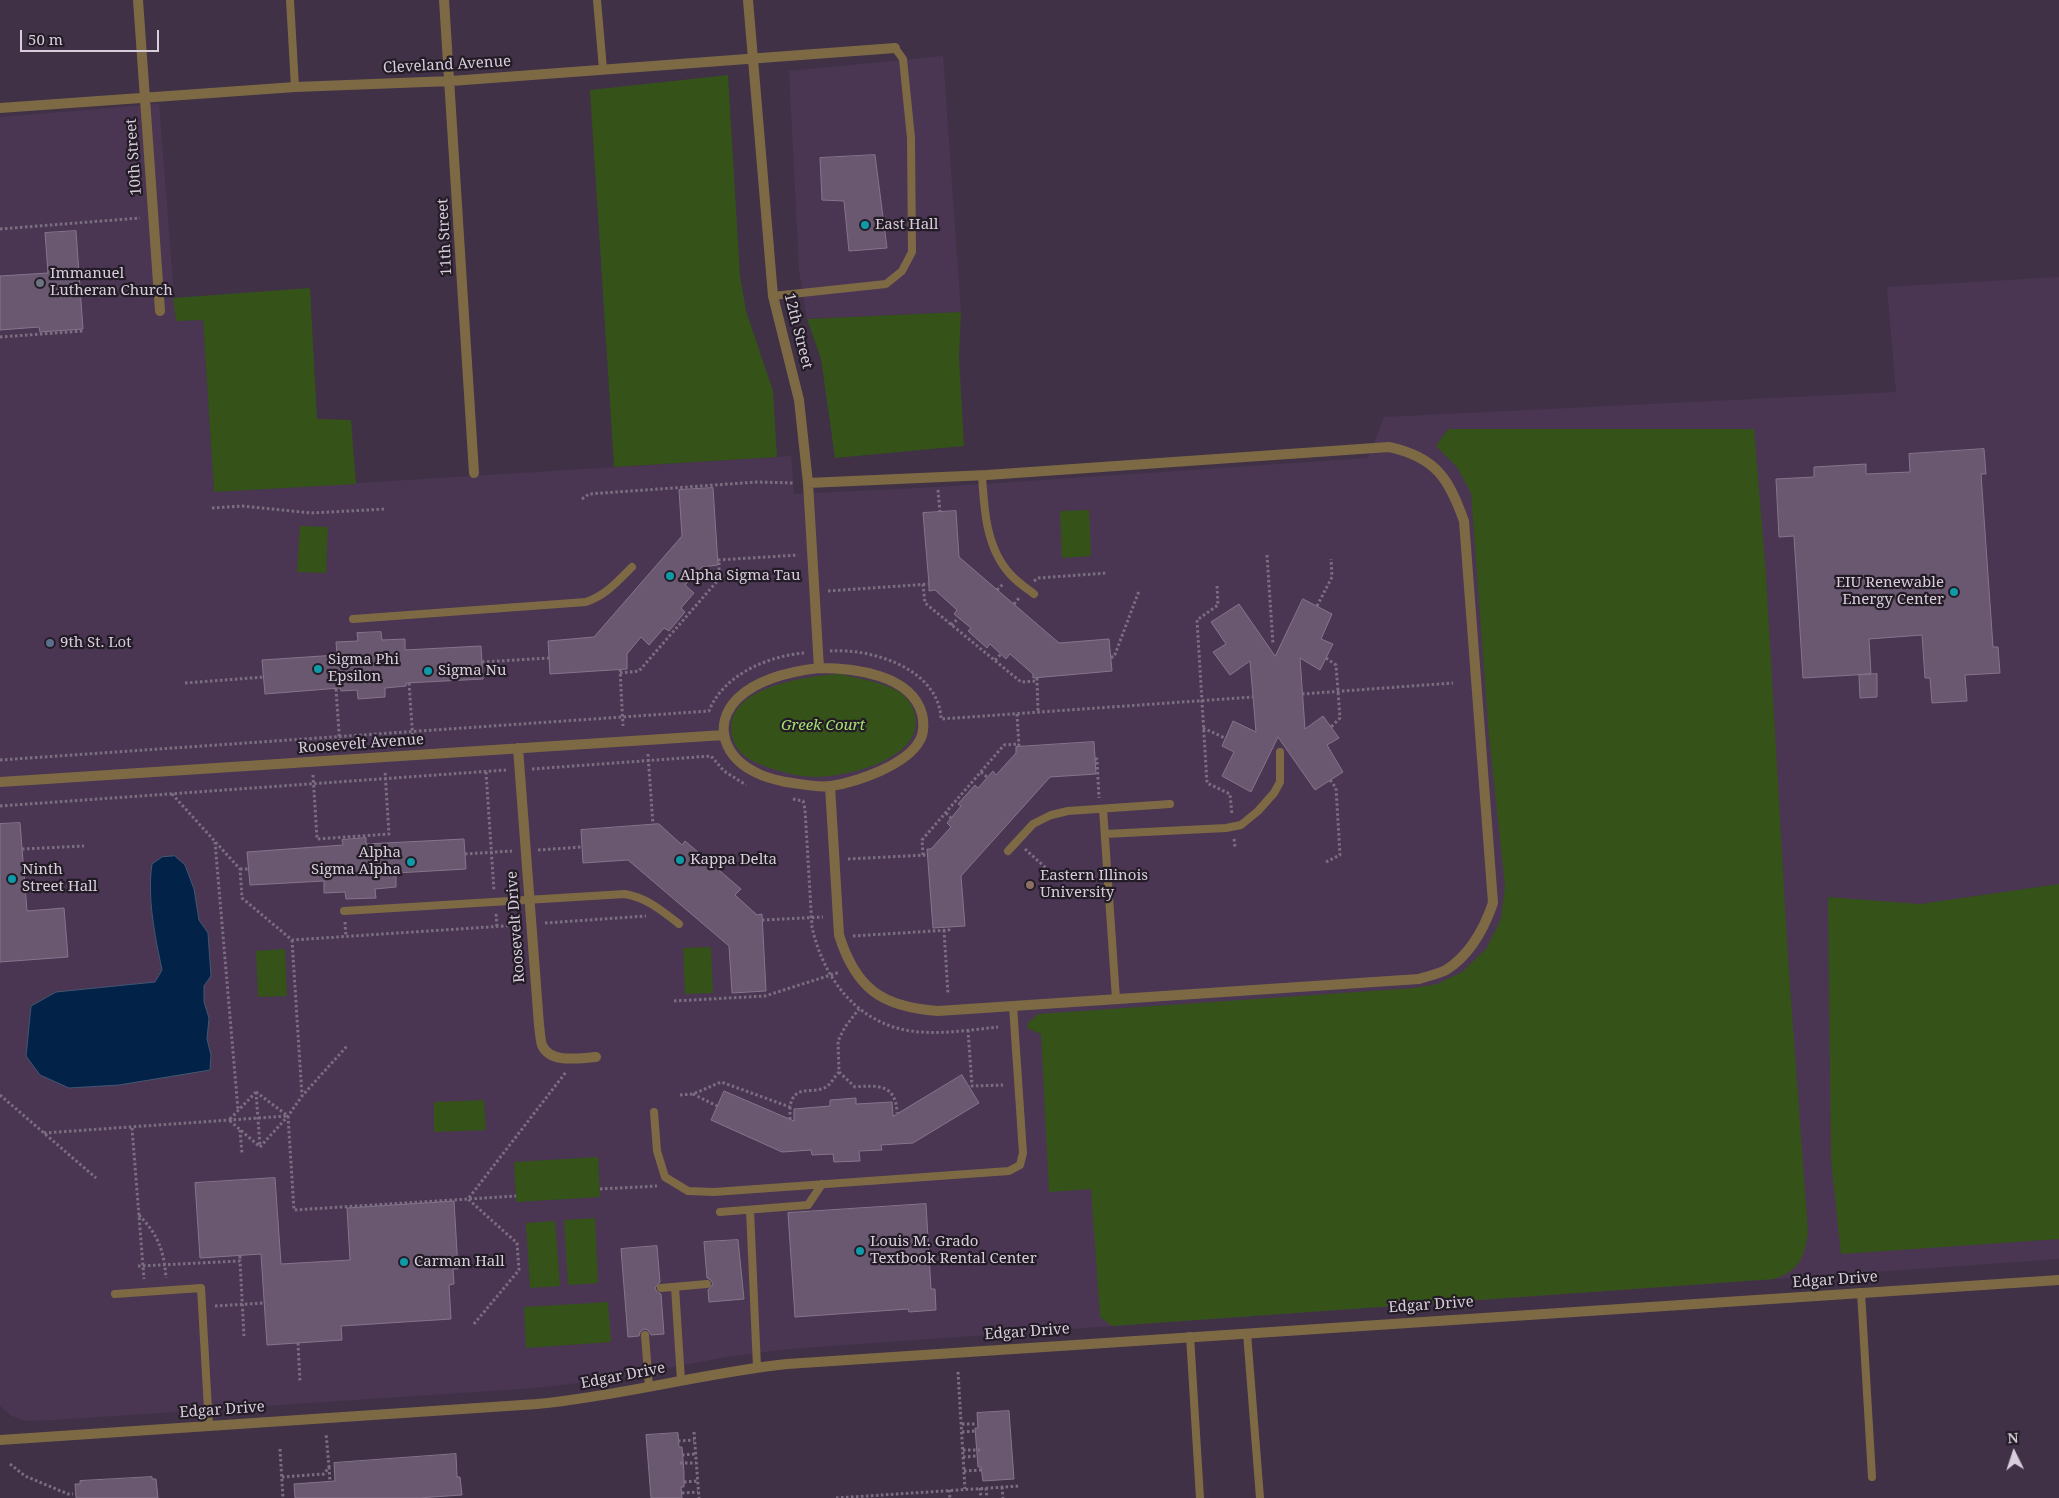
<!DOCTYPE html>
<style>
body{margin:0}
#map{position:relative;width:2059px;height:1498px;overflow:hidden;background:#403147;font-family:"Noto Serif",serif}
canvas{display:block}
.north{position:absolute;left:1989px;top:1428px;width:50px;height:50px;-webkit-text-stroke:4px #231c26;paint-order:stroke;rotate:356deg;font-size:14px;font-weight:700;line-height:20px;text-align:center;color:#d7cddb}
.north::after{content:'';display:block;margin:auto;width:18px;height:22px;background:#d7cddb;clip-path:polygon(50% 0,100% 100%,50% 72%,0 100%)}
.scale{position:absolute;left:20px;top:30px;width:139px;height:22px;box-sizing:border-box;border:2px solid #d7cddb;border-top:0;padding-left:6px;font-size:15px;line-height:18px;white-space:nowrap;color:#d7cddb;-webkit-text-stroke:4px #231c26;paint-order:stroke}
</style>
<div id="map">
<canvas width="2059" height="1498"></canvas>
<div class="north">N</div>
<div class="scale">50 m</div>
</div>
<script>
const ctx = document.querySelector('canvas').getContext('2d');
ctx.lineJoin = 'round';
function fillPath(path, color) {
  ctx.fillStyle = color;
  ctx.fill(path, 'evenodd');
}
function stroke(path, color, width, dash) {
  ctx.strokeStyle = color;
  ctx.lineWidth = width;
  ctx.lineCap = dash ? 'butt' : 'round';
  ctx.setLineDash(dash || []);
  ctx.stroke(path);
}
function drawText(font, color, halo, rows, align = 'center') {
  ctx.font = font + ' "Noto Serif",serif';
  ctx.lineWidth = 4.5;
  ctx.setLineDash([]);
  ctx.textBaseline = 'middle';
  ctx.strokeStyle = halo;
  ctx.fillStyle = color;
  for (const [text, x, y, turn = 0] of rows) {
    ctx.save();
    ctx.translate(x, y);
    ctx.rotate((+turn || 0) * Math.PI / 180);
    ctx.textAlign = isNaN(turn) ? turn : align;
    if (halo) ctx.strokeText(text, 0, 0);
    ctx.fillText(text, 0, 0);
    ctx.restore();
  }
}
const built = new Path2D(`
 M943,56L961,312L807,319L799,270L789,71Z
 M159,104L176,320L203,319L214,492L777,457L791,456L794,494L938,487L1368,458L1384,417L1896,392L1887,287L2059,277V1259L789,1349L732,1356L596,1381L535,1388L54,1420L26,1421L12,1416L0,1406V117Z`);
const green = new Path2D(`
 M728,75L740,276L746,311L773,391L777,457L614,467L590,90Z
 M310,288L317,419L351,420L356,484L214,492L203,320L176,321L173,298Z
 M961,312L959,358L964,446L835,458L821,359L807,319Z
 M1448,429H1754L1766,575L1788,958L1808,1232C1804,1259 1800,1269 1775,1279L1112,1326L1100,1317L1091,1189L1049,1192L1041,1034L1027,1028L1028,1023L1038,1014L1414,988L1437,984L1462,972L1486,949L1501,919L1505,886L1489,736L1471,493L1457,467L1436,446Z
 M1089,510L1091,556L1062,558L1060,511Z
 M300,526L328,527L326,573L297,572Z
 M839,674C857,678 876,681 894,689C904,694 912,703 915,714C925,759 847,777 814,777C800,777 787,773 773,769C755,763 736,756 732,735C723,687 806,676 839,674Z
 M2059,884V1239L1841,1254L1831,1160L1828,897L1920,904Z
 M711,947L713,993L685,994L683,948Z
 M285,949L287,996L258,997L256,951Z
 M484,1100L486,1130L434,1132V1102Z
 M598,1157L600,1197L516,1202L514,1162Z
 M595,1218L598,1283L568,1285L564,1220Z
 M555,1221L560,1286L530,1288L526,1223Z
 M608,1302L611,1342L526,1348L524,1307Z`);
const water = new Path2D(`
 M175,856L185,865L194,889L199,920L208,933L211,976L204,986V1002L209,1018L207,1039L211,1055L210,1070L119,1085L69,1088L40,1075L26,1056L31,1006L56,992L155,982L162,970C155,936 147,898 152,864L162,857Z`);
const building = new Path2D(`
 M875,155L887,248L849,251L844,201L822,200L820,158Z
 M76,231L83,329L40,332L39,327L0,330V276L48,273L45,233Z
 M1984,449L1986,474H1981L1993,647H1998L2000,673L1965,675L1967,701L1932,703L1930,678H1925L1922,635L1869,639L1871,674L1803,678L1794,536L1779,537L1776,479L1814,477V467L1866,464V474L1910,472L1909,454Z
 M713,488L718,565L702,567L685,585L694,593L681,608L685,612L669,631L664,628L649,645L641,637L627,654V669L550,674L548,641L594,637L682,536L679,490Z
 M956,511L959,557L1059,643L1109,639L1112,671L1033,678V674L1010,654L1006,659L990,644L987,648L968,631L971,628L954,614L957,610L935,590L929,591V584L923,513Z
 M1303,599L1332,614L1321,639L1333,644L1320,670L1300,658L1305,729L1323,716L1339,738L1327,745L1343,772L1315,790L1278,737L1251,792L1222,776L1234,752L1222,746L1233,721L1256,732L1250,661L1230,675L1213,652L1226,644L1211,622L1239,604L1275,656Z
 M381,632L382,640L405,639V650L481,646L483,679L406,683V686L385,688V697L358,699L357,690L341,691L340,688L265,694L262,660L337,655L336,642L358,641L357,633Z
 M1877,674V697L1860,698L1859,675Z
 M1094,742L1096,774L1050,777L961,876L965,926L933,928L927,849H931L951,827L947,823L961,806L958,804L975,785L978,788L993,771L996,775L1016,753V747Z
 M20,823L27,911L64,908L68,957L0,962V824Z
 M659,824L682,845L685,841L741,889L735,895L757,915L762,914L766,991L732,993L729,946L628,860L583,863L581,830Z
 M366,838V844L464,839L466,869L396,873V887L375,889L376,898L346,899L345,892L324,893V881L250,885L247,852L343,845L342,840Z
 M962,1075L979,1103L913,1143L881,1145L882,1150L859,1151L860,1161L834,1162L833,1154L812,1155L811,1150L782,1152L711,1120L724,1091L794,1121V1109L830,1106V1100L856,1098V1104L892,1102L893,1116Z
 M275,1178L281,1264L350,1260L347,1208L454,1201L458,1269H453L454,1284L449,1285L451,1319L341,1326L342,1340L267,1345L261,1254L200,1258L195,1183Z
 M926,1204L931,1289H935L936,1310L909,1312L908,1309L795,1317L788,1213Z
 M738,1240L744,1299L709,1302L708,1290L713,1284L711,1280L707,1278L704,1242Z
 M657,1246L660,1282L655,1288L657,1292L661,1294L664,1334L651,1335L648,1330L644,1329L640,1332L639,1336L628,1337L621,1249Z
 M1009,1411L1014,1479L983,1481L981,1467H978L975,1428H978L977,1413Z
 M678,1433L679,1447H682L684,1472V1487H681L682,1498H651L646,1435Z
 M456,1454L457,1477H460L462,1495L418,1498H295L294,1484L335,1481L334,1463Z
 M152,1477V1479H156L158,1498H76L75,1484H80V1481Z`);
const path = new Path2D(`
 M0,229L140,218
 M80,291L144,286
 M0,337L83,331
 M938,490L940,512
 M582,499L589,494L757,482L794,483
 M212,508L242,506L311,513L386,509
 M1267,555L1273,644
 M718,560L798,555
 M1034,581L1038,578L1107,573
 M923,584L925,603L1021,682L1037,681
 M1217,586L1218,605L1197,620L1207,783L1230,794L1232,815
 M997,590L1004,583
 M828,591L929,584
 M1014,604L1020,597
 M1317,606L1332,577L1331,559
 M951,625L959,618
 M830,651C872,648 939,669 941,719L1253,697
 M1111,657H1114L1139,591
 M1326,658L1336,665L1340,718L1331,727
 M995,660L1001,654
 M482,662L549,658
 M620,669L623,726
 M620,673L639,671L719,579V560
 M1037,678L1038,712
 M185,683L264,677
 M409,683L413,741
 M336,689L340,746
 M1302,694L1453,683
 M1017,714L1019,747
 M1203,728L1225,738
 M648,754L653,825
 M1095,759H1097L1099,798
 M0,760L709,711C723,675 768,656 804,653
 M532,769L711,756L724,771L746,785
 M486,772L494,891
 M981,772L987,777
 M313,775L317,839L389,834L385,771
 M172,794L240,869L242,898L292,940L519,925
 M793,799L803,801L805,809L812,927C823,977 856,1023 911,1031C939,1035 970,1030 998,1027
 M0,806L506,770
 M946,813L951,818
 M1234,839L1235,847
 M215,842L238,1110
 M22,849L84,846
 M1025,849L1058,879L1096,877
 M538,850L582,847
 M465,854L512,851
 M923,855L922,840L1004,745L1019,744
 M848,859L927,855
 M1326,862L1340,855L1336,788L1330,780
 M240,869H249
 M1120,875L1142,873
 M496,914L497,927
 M762,920L823,917
 M345,922L346,937
 M545,923L646,916
 M944,930L948,994
 M853,936L949,930V927
 M292,940L302,1096
 M674,1001L765,996L840,972
 M968,1030L972,1086L1003,1085
 M839,1072L855,1087C878,1085 896,1084 897,1113
 M256,1092L288,1116L294,1210L516,1196
 M256,1092L229,1120L260,1147
 M256,1092L260,1146
 M693,1094L717,1106
 M0,1095L96,1178
 M680,1095L693,1094L721,1082L790,1107C794,1083 812,1095 826,1087C831,1084 835,1076 839,1072L838,1041L845,1027L859,1009
 M790,1107V1119
 M132,1128L144,1279
 M240,1130L242,1154
 M44,1133L287,1116
 M260,1147L288,1116L302,1096L348,1045
 M600,1189L657,1186
 M139,1215C158,1235 164,1250 166,1278
 M240,1256V1261
 M138,1266L240,1261L244,1336
 M215,1306L264,1303
 M474,1324L519,1270L517,1243L468,1199L566,1072
 M298,1343L300,1382
 M958,1372L965,1489
 M962,1424H978
 M694,1432L699,1498
 M962,1432L975,1431
 M678,1441L694,1440
 M280,1449L283,1498
 M963,1450H980
 M682,1455L695,1454
 M963,1457L977,1456
 M680,1463H696
 M10,1464L25,1476L68,1494H73
 M329,1467L330,1482
 M964,1471L981,1470
 M282,1477L324,1474L329,1467L326,1433
 M684,1482L697,1481
 M1002,1487L1003,1498
 M980,1488L981,1498
 M986,1488L987,1498
 M949,1490L950,1498
 M682,1493L698,1492
 M836,1498L1020,1486`);
const lane = new Path2D(`
 M290,0L295,87
 M597,0L603,69
 M773,296L886,284L902,271L912,252L911,138L903,59L895,48
 M982,475C984,509 986,548 1010,574C1017,582 1026,588 1034,594
 M353,619L586,602C606,595 617,582 632,567
 M1103,809L1116,999
 M1105,834L1226,828L1241,825L1258,811L1274,793L1280,782V752
 M1008,851L1033,824L1051,815L1068,811L1170,804
 M344,911L625,894C647,898 661,910 679,924
 M654,1112L657,1151L665,1177L688,1191L714,1192L1009,1171L1020,1165L1023,1153L1013,1006
 M750,1210L757,1367
 M720,1212L808,1205L822,1184
 M675,1287L681,1380
 M661,1288L707,1284
 M1861,1292L1872,1477
 M115,1294L201,1288L209,1426
 M1247,1333L1260,1498
 M645,1335L649,1387
 M1190,1336L1200,1498`);
const street = new Path2D(`
 M138,0L160,311
 M444,0L474,473
 M748,0L773,296L799,400L808,483L819,668
 M0,108L295,87L451,81L895,48
 M808,483L987,475L1389,447C1436,457 1449,479 1464,521L1493,903C1484,929 1470,955 1446,970C1438,974 1428,976 1419,979L938,1011C882,1007 856,989 839,935L830,786
 M819,668C853,668 911,674 922,714C924,722 924,733 920,740C907,765 857,782 831,786C818,788 800,784 786,782C777,780 766,778 757,773C725,758 711,725 738,698C758,679 793,671 819,668Z
 M518,748L539,1025C540,1031 540,1039 542,1045C550,1064 579,1058 596,1057
 M0,782L724,735
 M0,1440L537,1404C621,1396 703,1373 787,1364L2059,1280`);
const markers = [
 [865,225,5,"#0f9aa8"],
 [40,283,5,"#6b7280"],
 [670,576,5,"#0f9aa8"],
 [1954,592,5,"#0f9aa8"],
 [50,643,5,"#5c6f8a"],
 [318,669,5,"#0f9aa8"],
 [428,671,5,"#0f9aa8"],
 [680,860,5,"#0f9aa8"],
 [411,862,5,"#0f9aa8"],
 [12,879,5,"#0f9aa8"],
 [1030,885,5,"#8d6e63"],
 [860,1251,5,"#0f9aa8"],
 [404,1262,5,"#0f9aa8"]
];
const streetNames = [
 ["Cleveland Avenue",447,65,-3],
 ["10th Street",134,157,-94],
 ["11th Street",445,237,-93],
 ["12th Street",798,331,76],
 ["Roosevelt Avenue",361,744,-4],
 ["Roosevelt Drive",516,927,-94],
 ["Edgar Drive",1835,1280,-4],
 ["Edgar Drive",1431,1305,-4],
 ["Edgar Drive",1027,1332,-4],
 ["Edgar Drive",623,1376,-11],
 ["Edgar Drive",222,1410,-4]
];
const poiNames = [
 ["East Hall",875,225],
 ["Immanuel",50,274],
 ["Lutheran Church",50,291],
 ["Alpha Sigma Tau",680,576],
 ["EIU Renewable",1944,583,"right"],
 ["Energy Center",1944,600,"right"],
 ["9th St. Lot",60,643],
 ["Sigma Phi",328,660],
 ["Epsilon",328,677],
 ["Sigma Nu",438,671],
 ["Alpha",401,853,"right"],
 ["Sigma Alpha",401,870,"right"],
 ["Kappa Delta",690,860],
 ["Ninth",22,870],
 ["Street Hall",22,887],
 ["Eastern Illinois",1040,876],
 ["University",1040,893],
 ["Louis M. Grado",870,1242],
 ["Textbook Rental Center",870,1259],
 ["Carman Hall",414,1262]
];
const parkNames = [
 ["Greek Court",823,726]
];
fillPath(built, '#4a3652');
fillPath(green, '#355219');
fillPath(water, '#022347');
stroke(water, '#425673', 1);
fillPath(building, '#695870');
stroke(building, '#86748d', 1);
stroke(path, '#7b6e81', 3, [2.5, 2.5]);
stroke(lane, '#7d6a45', 8);
stroke(street, '#7d6a45', 10);
for (const [x, y, r, color] of markers) {
  const dot = new Path2D();
  dot.arc(x, y, r, 0, 2 * Math.PI);
  ctx.fillStyle = color;
  ctx.fill(dot);
  stroke(dot, '#231c26', 2);
}
drawText('15px', '#d7cddb', '#231c26', streetNames);
drawText('15px', '#d7cddb', '#231c26', poiNames, 'left');
drawText('italic 15px', '#a6e270', '#231c26', parkNames);
</script>
